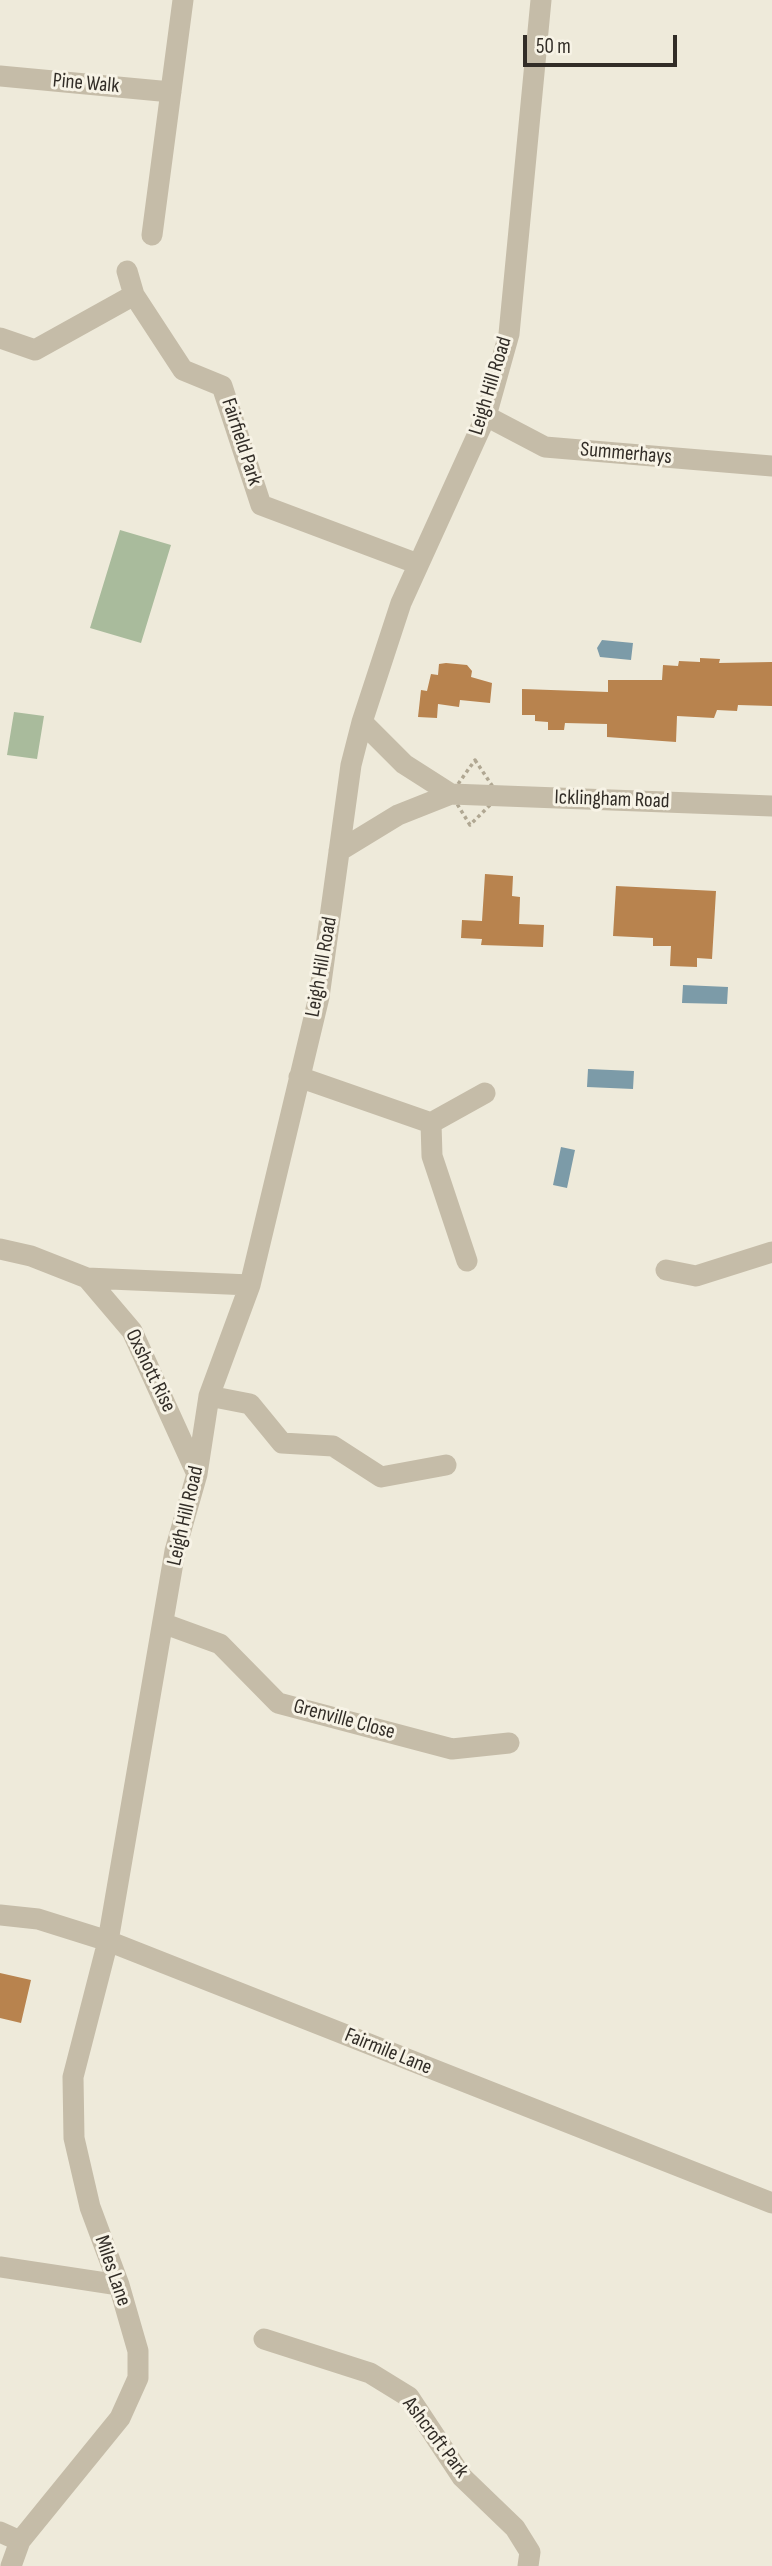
<!DOCTYPE html>
<style>
body{margin:0}
#map{position:relative;width:772px;height:2566px;overflow:hidden;background:#eeeada;font-family:"Sofia Sans Condensed",sans-serif}
canvas{display:block}
.scale{position:absolute;left:523px;top:35px;width:154px;height:32px;box-sizing:border-box;border:4px solid #322d27;border-top:0;padding-left:9px;font-size:21px;line-height:24px;white-space:nowrap;color:#322d27;-webkit-text-stroke:5px #f7f3e6;paint-order:stroke}
</style>
<div id="map">
<canvas width="772" height="2566"></canvas>
<div class="scale">50 m</div>
</div>
<script>
const ctx = document.querySelector('canvas').getContext('2d');
ctx.lineJoin = 'round';
function fillPath(path, color) {
  ctx.fillStyle = color;
  ctx.fill(path, 'evenodd');
}
function stroke(path, color, width, dash) {
  ctx.strokeStyle = color;
  ctx.lineWidth = width;
  ctx.lineCap = dash ? 'butt' : 'round';
  ctx.setLineDash(dash || []);
  ctx.stroke(path);
}
function drawText(font, color, halo, rows, align = 'center') {
  ctx.font = font + ' "Sofia Sans Condensed",sans-serif';
  ctx.lineWidth = 6;
  ctx.setLineDash([]);
  ctx.textBaseline = 'middle';
  ctx.strokeStyle = halo;
  ctx.fillStyle = color;
  for (const [text, x, y, turn = 0] of rows) {
    ctx.save();
    ctx.translate(x, y);
    ctx.rotate((+turn || 0) * Math.PI / 180);
    ctx.textAlign = isNaN(turn) ? turn : align;
    if (halo) ctx.strokeText(text, 0, 0);
    ctx.fillText(text, 0, 0);
    ctx.restore();
  }
}
const green = new Path2D(`
 M120,530L171,545L141,643L90,628Z
 M14,712L44,716L37,759L7,755Z`);
const water = new Path2D(`
 M602,640L633,643L631,660L600,657L597,648Z
 M683,985L728,987L727,1004L682,1003Z
 M588,1069L634,1071L633,1089L587,1087Z
 M561,1147L575,1150L567,1188L553,1185Z`);
const building = new Path2D(`
 M700,658L720,659L719,663L772,662V706L738,705L737,711L717,710L714,718L677,716L676,742L607,737V724L565,723L564,730H548V722L535,721V715H522V689L608,692V680H662L663,665L678,666L679,661L700,662Z
 M446,663L467,665L472,671L471,677L492,683L490,703L460,700L459,707L438,704L437,718L418,717L421,690L427,691L431,674L438,675L439,664Z
 M485,874L513,876L512,896L520,897L519,924L544,925L543,947L481,945L482,939L461,938L462,920L482,921Z
 M616,886L716,891L712,959L697,958V967L670,966L671,946H653V938L613,936Z
 M0,1973L31,1980L21,2023L0,2018Z`);
const path = new Path2D(`
 M475,760L499,796L470,825L451,794Z`);
const minor = new Path2D(`
 M0,76L171,92
 M152,235L183,0
 M127,271L134,295L183,370L222,386L261,505L418,564
 M0,338L35,350L134,295
 M486,416L545,447L772,466
 M362,722L404,764L451,794
 M339,851L398,815L451,794L772,806
 M299,1077L431,1123L485,1093
 M431,1123L432,1156L467,1261
 M0,1249L31,1256L87,1278L132,1331L196,1472
 M666,1270L696,1276L772,1252
 M87,1278L250,1285
 M209,1396L250,1404L282,1443L333,1446L381,1477L446,1465
 M165,1624L220,1644L278,1703L452,1749L509,1743
 M0,1915L38,1919L108,1941L772,2203
 M0,2267L119,2285
 M264,2339L370,2373L409,2397L462,2477L515,2528L530,2552L528,2566
 M0,2532L20,2541
 M11,2566L20,2541L120,2418L138,2378V2351L119,2285L90,2207L74,2138L73,2077L108,1941L175,1551L197,1474L209,1396L250,1285L319,997L351,765L362,722L401,603L486,416L509,334L541,0`);
const streetNames = [
 ["Pine Walk",86,84,5],
 ["Leigh Hill Road",491,386,-73],
 ["Fairfield Park",241,442,72],
 ["Summerhays",626,454,5],
 ["Icklingham Road",612,800,2],
 ["Leigh Hill Road",322,967,-80],
 ["Oxshott Rise",150,1371,64],
 ["Leigh Hill Road",186,1516,-77],
 ["Grenville Close",344,1720,15],
 ["Fairmile Lane",388,2052,22],
 ["Miles Lane",112,2271,71],
 ["Ashcroft Park",435,2438,53]
];
fillPath(green, '#a9bb9c');
fillPath(water, '#7c9ba8');
fillPath(building, '#b8834e');
stroke(path, '#b0a792', 3.5, [3.5, 3.5]);
stroke(minor, '#c5bca8', 21);
drawText('21px', '#322d27', '#f7f3e6', streetNames);
</script>
